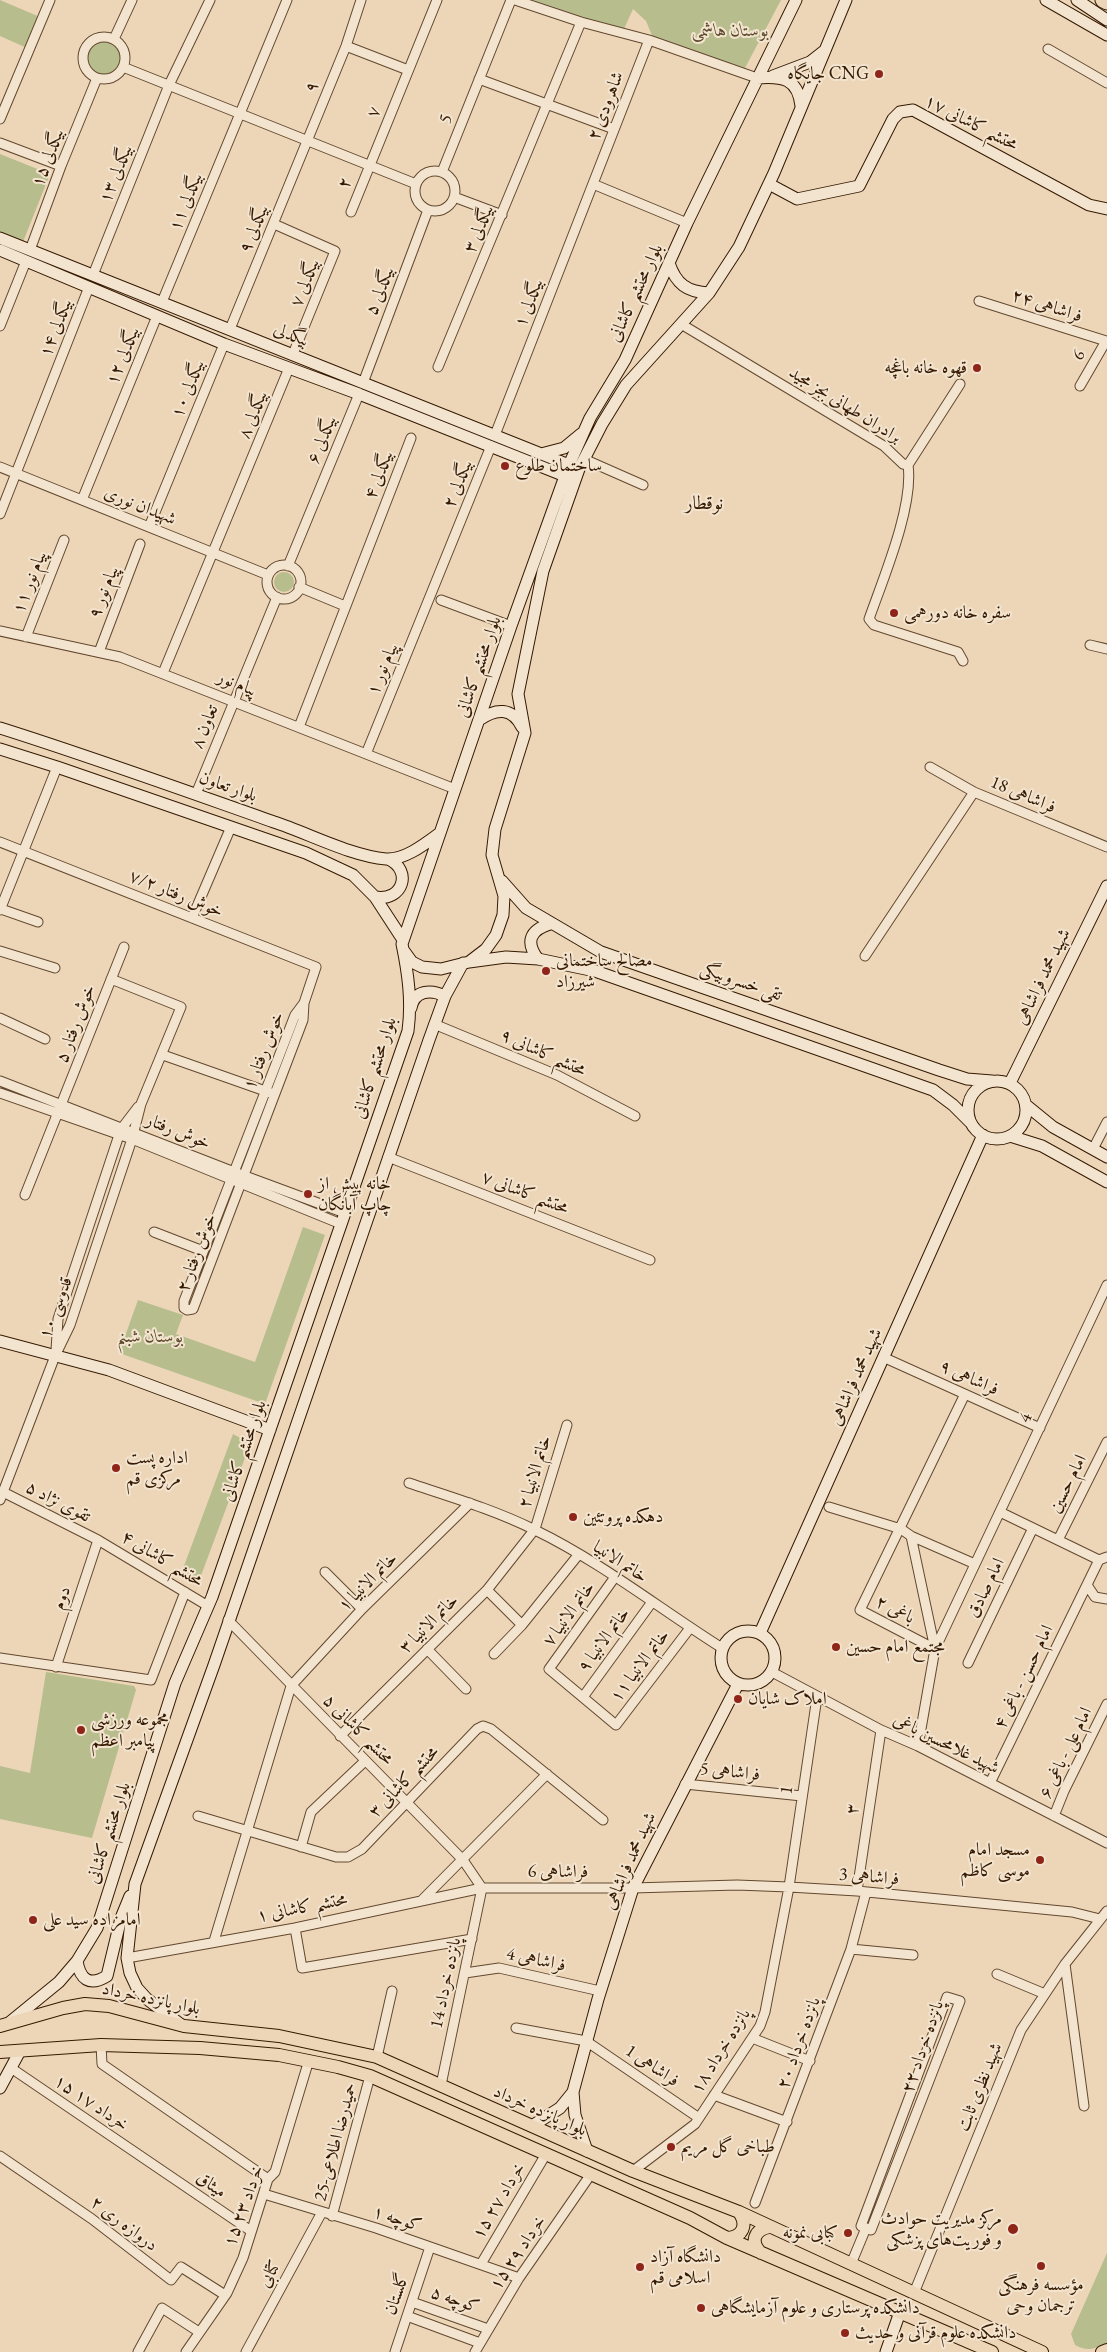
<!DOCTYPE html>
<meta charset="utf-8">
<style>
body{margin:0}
canvas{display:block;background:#ecd6b7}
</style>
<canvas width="1107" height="2352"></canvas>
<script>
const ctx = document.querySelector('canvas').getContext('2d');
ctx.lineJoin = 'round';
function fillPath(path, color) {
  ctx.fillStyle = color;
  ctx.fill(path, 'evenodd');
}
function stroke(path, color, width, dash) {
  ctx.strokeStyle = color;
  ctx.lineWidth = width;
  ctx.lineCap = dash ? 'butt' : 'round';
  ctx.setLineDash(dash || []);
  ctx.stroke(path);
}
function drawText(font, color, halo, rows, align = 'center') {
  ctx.font = font + ' "EB Garamond",Amiri,serif';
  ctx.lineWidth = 4;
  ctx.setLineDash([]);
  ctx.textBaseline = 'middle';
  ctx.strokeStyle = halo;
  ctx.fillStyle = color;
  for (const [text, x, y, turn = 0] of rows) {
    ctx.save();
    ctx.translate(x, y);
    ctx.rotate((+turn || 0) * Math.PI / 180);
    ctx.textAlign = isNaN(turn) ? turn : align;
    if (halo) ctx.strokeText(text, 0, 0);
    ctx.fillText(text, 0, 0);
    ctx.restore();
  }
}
const green = new Path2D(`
 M0,0L40,17L27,48L0,36Z
 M524,0H781L745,68L654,40L646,21L633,9L624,29Z
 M87 58a17 17 0 1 1 34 0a17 17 0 1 1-34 0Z
 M0,154L50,174L23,242L0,233Z
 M274 582a10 10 0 1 1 20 0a10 10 0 1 1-20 0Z
 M303,1227L325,1235L265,1404L119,1353L138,1300L183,1315L176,1334L255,1362Z
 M233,1434L244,1440L249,1447L199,1581L181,1574Z
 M46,1672L134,1686L136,1690L92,1838L0,1819V1766L30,1773Z
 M1107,2253V2343C1095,2349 1087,2352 1075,2345L1071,2334Z`);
const street = new Path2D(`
 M515,0L581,22L649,40L757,78
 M83 58a21 21 0 1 1 42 0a21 21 0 1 1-42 0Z
 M114,39L132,0
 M346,46L408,70
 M1048,49L1107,83
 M123,67L416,184
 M479,79L614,129
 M0,119L50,0
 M0,143L61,166
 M415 191a20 20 0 1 1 40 0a20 20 0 1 1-40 0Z
 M442,172L511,0
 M593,184L687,223
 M454,197L502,215
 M351,212L437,0
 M274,224L335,251L293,354
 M30,250L61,166L97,78
 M93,275L169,85L210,0
 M979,301L1106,341L1080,386
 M162,302L287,0
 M681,324L884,446L903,464L908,465L960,384
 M0,326L26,261
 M230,329L346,46L361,0
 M438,367L581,22
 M363,383L428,210
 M495,435L649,40
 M584,459L643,485
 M908,465C914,506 883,579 869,619L874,625L958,652L963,661
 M0,467L268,575
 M82,500L157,316
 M0,514L89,287
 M149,527L224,344
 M267 582a17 17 0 1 1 34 0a17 17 0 1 1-34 0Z
 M288,566L359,394
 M299,587L345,606
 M441,600L511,626
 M0,631L120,657L455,789
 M26,637L64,540
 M1090,645L1107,649
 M99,652L140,544
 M163,673L289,368
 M299,727L411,438
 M366,754L491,446
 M930,767L974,792L1107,847
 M196,794L277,597
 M0,842L316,967L304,1003L303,1020L193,1309L187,1310L184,1308V1301L295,1015L304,1003
 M1,909L38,922
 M0,910L57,767
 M192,918L231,827
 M0,951L55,968
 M865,956L974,792
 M0,1018L45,1039
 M434,1024L557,1075L635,1116
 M163,1055L271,1093
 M0,1081L234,1172L345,1213
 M0,1093L132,1139L341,1224
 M1093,1149L1107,1122
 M388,1157L650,1260
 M25,1195L124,947
 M154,1232L203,1251
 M56,1350L58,1319L119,1135L122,1128L138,1107
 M885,1358L1040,1428
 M409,1483C451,1497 495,1510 535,1530C601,1562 660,1609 722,1648
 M3,1492L98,1540L208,1606
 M0,1500L55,1356L70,1325L132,1139L141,1104L181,1007L111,979
 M829,1507L901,1529L911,1536L935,1649
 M1000,1512L1099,1560
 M911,1536L975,1564
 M1058,1540L1107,1442
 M325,1572L362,1609
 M615,1577L549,1669L616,1725L690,1628
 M1087,1585L1095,1597L1107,1599
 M487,1590L522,1625
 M228,1620L463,1860L482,1888
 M427,1649L466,1689
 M935,1649L1107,1285
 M494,1654L522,1625L579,1554
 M0,1658L151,1680L185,1592
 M968,1663L1033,1528
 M56,1667L98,1540
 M772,1672L881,1730L918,1746L1107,1843
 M583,1697L652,1602
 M340,1736L487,1590L535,1529L567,1425
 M918,1746L935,1649L860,1610L965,1394
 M990,1783L1099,1560L1107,1557
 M685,1784L802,1796
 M198,1816L336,1857H348L362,1849L477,1729L483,1726L491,1729L603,1820
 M1054,1816L1064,1791L1107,1704
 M301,1847L311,1812L365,1761
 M857,1891L881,1730
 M422,1900L547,1774
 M295,1928L302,1968L472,1939
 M214,1941L291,1686L362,1609L470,1503
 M851,1949L913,1955
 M127,1958L295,1928L482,1888H633L737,1885L789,1887L857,1891L1072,1912L1100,1919
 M1065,1964L1084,2106
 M465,1973L499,1968L600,1991
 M997,1974L1045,1994
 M947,1997L960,2001L871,2230L861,2226Z
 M516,2028L586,2041L699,2118
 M752,2038L810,2061
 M101,2045L102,2064L268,2179
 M377,2057L392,1991
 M11,2068L251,2231
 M441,2085L482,1888
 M714,2095L787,2122
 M0,2156L92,2219L171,2280L181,2267L225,2295
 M633,2171L695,2124L760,2026L765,2012L789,1887L817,1697
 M264,2194L376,2228L519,2278
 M755,2203L851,1949L866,1892
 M332,2216L370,2076
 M481,2264L546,2154
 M851,2264L866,2228
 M914,2293L1021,2030L1065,1964L1107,1911
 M412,2302L488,2329
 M407,2316L480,2343
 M138,2352L162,2308L199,2332
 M186,2352L227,2293L243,2258L268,2179L275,2172L309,2060
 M246,2352L322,2212
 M395,2352L430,2247
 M475,2352L519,2278L591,2174`);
const secondary = new Path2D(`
 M1046,0L1107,35
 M1077,0L1107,20
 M773,76L810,62L824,51
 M757,78C782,76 798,78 801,106
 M769,184L797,199L859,186L893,119L900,112L913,110L1089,205L1107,209
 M0,238L569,465
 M0,250L224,344L359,394L565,476
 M669,263C676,284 687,292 709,293
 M541,454L564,448L581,434
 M479,720C496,708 512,707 522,727
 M0,728C92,757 183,790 274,822C308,833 351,856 386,859C405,860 425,844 440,833
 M0,749L57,767L306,853L353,875L375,897L403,940
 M502,881L526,908L601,952L939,1070L967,1079L992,1081
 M375,897C403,902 413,870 388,859
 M404,951L412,962L422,967L441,969L469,962L506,957L538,959L595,971L933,1090L953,1105L970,1122
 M538,959C525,942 530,930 550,924
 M469,962L486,949L496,935L503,915L504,896L492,855L495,829L525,733L518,694L543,571L579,469L602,424L626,385L709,293L739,247L774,173L846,0
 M411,1008C414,990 431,989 445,996
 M968 1110a29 29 0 1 1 58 0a29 29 0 1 1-58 0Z
 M1010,1083L1107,886
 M1026,1105L1053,1127L1107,1157
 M1010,1136L1042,1146L1107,1182
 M0,1341L109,1370L270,1430
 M721 1658a27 27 0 1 1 54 0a27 27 0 1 1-54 0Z
 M760,1633L983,1135
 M77,1961C80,1979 89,1987 107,1976L121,1918L130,1896
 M10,2022L59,1982L77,1961L97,1928L175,1683L212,1597L408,1031C412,1001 408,973 402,944L511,626L569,465L590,418L625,360L687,223L796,0
 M180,2024L147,1999L137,1988L130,1973L127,1958L135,1884L214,1665L429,1040L445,996L463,963
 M0,2088L20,2051
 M532,2126L560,2108L573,2092
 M587,2151L575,2115L573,2092L598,1999L633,1888L738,1684
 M886,2352L900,2312`);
const primary = new Path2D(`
 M0,2026L63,2008L85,2004L109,2006L184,2026L279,2036L377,2057L633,2171L739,2212L1042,2352
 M0,2052L101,2045L200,2048L279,2055L338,2067L370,2076L690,2218L727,2238L992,2352
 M727,2238C743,2237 748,2225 739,2212
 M761,2253C750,2242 754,2230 769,2227
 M1102,2352L1107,2350`);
const highway = new Path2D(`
 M1103,0L1107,2`);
const markers = [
 [879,74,5,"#8f2418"],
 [977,368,5,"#8f2418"],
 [505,466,5,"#8f2418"],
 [894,613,5,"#8f2418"],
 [546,971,5,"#8f2418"],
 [308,1194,5,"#8f2418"],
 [116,1468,5,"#8f2418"],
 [573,1517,5,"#8f2418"],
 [836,1647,5,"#8f2418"],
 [738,1699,5,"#8f2418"],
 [81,1730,5,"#8f2418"],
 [1040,1860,5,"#8f2418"],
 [33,1920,5,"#8f2418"],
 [671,2147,5,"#8f2418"],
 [1013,2229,6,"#8f2418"],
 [848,2233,5,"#8f2418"],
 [1041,2266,5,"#8f2418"],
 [640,2267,5,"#8f2418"],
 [701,2308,5,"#8f2418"],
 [845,2333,5,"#8f2418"]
];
const parkNames = [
 ["بوستان هاشمی",730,31],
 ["بوستان شبنم",150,1337]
];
const poiNames = [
 ["جایگاه CNG",869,74,"right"],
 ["قهوه خانه باغچه",967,368,"right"],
 ["ساختمان طلوع",515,466],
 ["سفره خانه دورهمی",904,613],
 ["مصالح ساختمانی",556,961],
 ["شیرزاد",556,982],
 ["خانه پیش از",318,1184],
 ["چاپ آبانگان",318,1205],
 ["اداره پست",126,1458],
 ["مرکزی قم",126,1479],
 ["دهکده پروتئین",583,1517],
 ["مجتمع امام حسین",846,1647],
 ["املاک شایان",748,1699],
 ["مجموعه ورزشی",91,1720],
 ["پیامبر اعظم",91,1741],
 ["مسجد امام",1030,1850,"right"],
 ["موسی کاظم",1030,1871,"right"],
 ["امامزاده سید علی",43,1920],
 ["طباخی گل مریم",681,2147],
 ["مرکز مدیریت حوادث",1002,2219,"right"],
 ["و فوریت‌های پزشکی",1002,2240,"right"],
 ["کبابی نمونه",838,2233,"right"],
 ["دانشگاه آزاد",650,2257],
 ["اسلامی قم",650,2278],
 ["مؤسسه فرهنگی",1041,2285,"center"],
 ["ترجمان وحی",1041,2306,"center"],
 ["دانشکده پرستاری و علوم آزمایشگاهی",711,2308],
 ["دانشکده علوم قرآنی و حدیث",855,2333]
];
const streetNames = [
 ["۹",312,87,-68],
 ["شاهرودی ۲",606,106,-69],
 ["۷",374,112,-68],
 ["5",446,119,-68],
 ["محتشم کاشانی ۱۷",971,123,27],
 ["بیگدلی ۱۵",48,158,-69],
 ["بیگدلی ۱۳",116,174,-68],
 ["۲",345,183,-68],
 ["بیگدلی ۱۱",186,202,-68],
 ["بیگدلی ۹",254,229,-68],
 ["بیگدلی ۳",479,229,-67],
 ["بیگدلی ۷",305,283,-68],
 ["بیگدلی ۵",380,291,-69],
 ["بلوار محتشم کاشانی",636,293,-65],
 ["بیگدلی ۱",529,303,-69],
 ["فراشاهی ۲۴",1047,306,18],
 ["بیگدلی ۱۴",56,328,-69],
 ["بیگدلی",291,335,22],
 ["6",1079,355,-60],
 ["بیگدلی ۱۲",123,356,-68],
 ["بیگدلی ۱۰",188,389,-68],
 ["برادران طهانی بجز مجید",845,405,32],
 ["بیگدلی ۸",253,415,-68],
 ["بیگدلی ۶",322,440,-68],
 ["بیگدلی ۴",379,475,-69],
 ["بیگدلی ۲",458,484,-68],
 ["شهیدان نوری",140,506,22],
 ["پیام نور ۱۱",30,582,-69],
 ["پیام نور ۹",104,592,-69],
 ["بلوار محتشم کاشانی",479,667,-71],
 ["پیام نور ۱",383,669,-68],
 ["پیام نور",237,684,22],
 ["تعاون ۸",205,727,-68],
 ["بلوار تعاون",228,787,19],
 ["فراشاهی 18",1023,795,23],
 ["خوش رفتار ۷/۲",176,894,22],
 ["شهید محمد فراشاهی",1043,977,-64],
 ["تقی خسروبیگی",741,982,19],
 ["خوش رفتار ۵",76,1024,-69],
 ["خوش رفتار ۱",264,1051,-68],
 ["محتشم کاشانی ۹",543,1053,24],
 ["بلوار محتشم کاشانی",375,1068,-72],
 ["خوش رفتار",178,1132,22],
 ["محتشم کاشانی ۷",525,1193,21],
 ["خوش رفتار ۲",197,1253,-69],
 ["قدوسی ۱۰",56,1308,-69],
 ["شهید محمد فراشاهی",856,1377,-66],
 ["فراشاهی ۹",969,1378,24],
 ["4",1026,1418,-65],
 ["بلوار محتشم کاشانی",244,1451,-71],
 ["خاتم الانبیا ۲",535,1472,-73],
 ["امام حسین",1068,1484,-63],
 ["تقوی نژاد ۵",58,1502,27],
 ["محتشم کاشانی ۴",162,1559,31],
 ["خاتم الانبیا",620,1562,33],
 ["خاتم الانبیا ۱",368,1582,-45],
 ["امام صادق",986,1588,-64],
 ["دوم",62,1598,-71],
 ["باغی ۲",895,1610,27],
 ["خاتم الانبیا ۷",569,1614,-54],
 ["خاتم الانبیا ۳",429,1624,-45],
 ["خاتم الانبیا ۹",604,1640,-54],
 ["خاتم الانبیا ۱۱",640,1666,-53],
 ["امام حسن - باغی ۴",1024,1677,-64],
 ["محتشم کاشانی ۵",358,1730,45],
 ["شهید غلامحسین باغی",946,1744,26],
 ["امام علی - باغی ۶",1066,1753,-64],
 ["فراشاهی 5",730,1772,6],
 ["محتشم کاشانی ۳",404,1782,-46],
 ["1",787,1790,-82],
 ["۳",853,1809,-82],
 ["بلوار محتشم کاشانی",109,1833,-72],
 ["شهید محمد فراشاهی",630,1861,-66],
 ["فراشاهی 6",558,1872],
 ["فراشاهی 3",869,1877,5],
 ["محتشم کاشانی ۱",302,1908,-11],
 ["فراشاهی 4",536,1960,12],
 ["پانزده خرداد 14",446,1983,-78],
 ["بلوار پانزده خرداد",151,1999,12],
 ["پانزده خرداد ۲۰",799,2043,-70],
 ["پانزده خرداد ۲۲",923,2047,-71],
 ["پانزده خرداد ۱۸",721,2051,-58],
 ["فراشاهی 1",652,2066,34],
 ["شهید نظری ثابت",980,2087,-68],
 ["۱۵ خرداد ۱۷",91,2103,34],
 ["بلوار پانزده خرداد",540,2111,24],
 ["حمیدرضا اطلاعی-25",336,2142,-75],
 ["میثاق",211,2185,34],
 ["۱۵ خرداد ۲۷",499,2201,-59],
 ["۱۵ خرداد ۲۳",244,2206,-70],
 ["کوچه ۱",397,2219,18],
 ["دروازه ری ۲",124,2224,37],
 ["۱۵ خرداد ۲۹",518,2253,-56],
 ["کتابی",270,2274,-61],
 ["گلستان",397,2294,-71],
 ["کوچه ۵",455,2300,19]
];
const neighbourhoodNames = [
 ["نوقطار",704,504]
];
fillPath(green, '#b8bd8e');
stroke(street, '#63482e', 11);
stroke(secondary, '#351901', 13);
stroke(primary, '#351901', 14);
stroke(highway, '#351901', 17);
stroke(street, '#f3e4d0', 9);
stroke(secondary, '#f3e4d0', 11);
stroke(primary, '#ecd6b7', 12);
stroke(highway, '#ecd6b7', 15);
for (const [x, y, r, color] of markers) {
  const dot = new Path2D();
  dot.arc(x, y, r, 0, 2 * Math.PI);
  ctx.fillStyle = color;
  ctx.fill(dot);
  stroke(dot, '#f3e4d0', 2);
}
drawText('italic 18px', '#5c4a2b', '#f3e4d0', parkNames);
drawText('18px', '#351901', '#f3e4d0', poiNames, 'left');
drawText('18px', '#351901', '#f3e4d0', streetNames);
drawText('19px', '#351901', '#f3e4d0', neighbourhoodNames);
</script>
